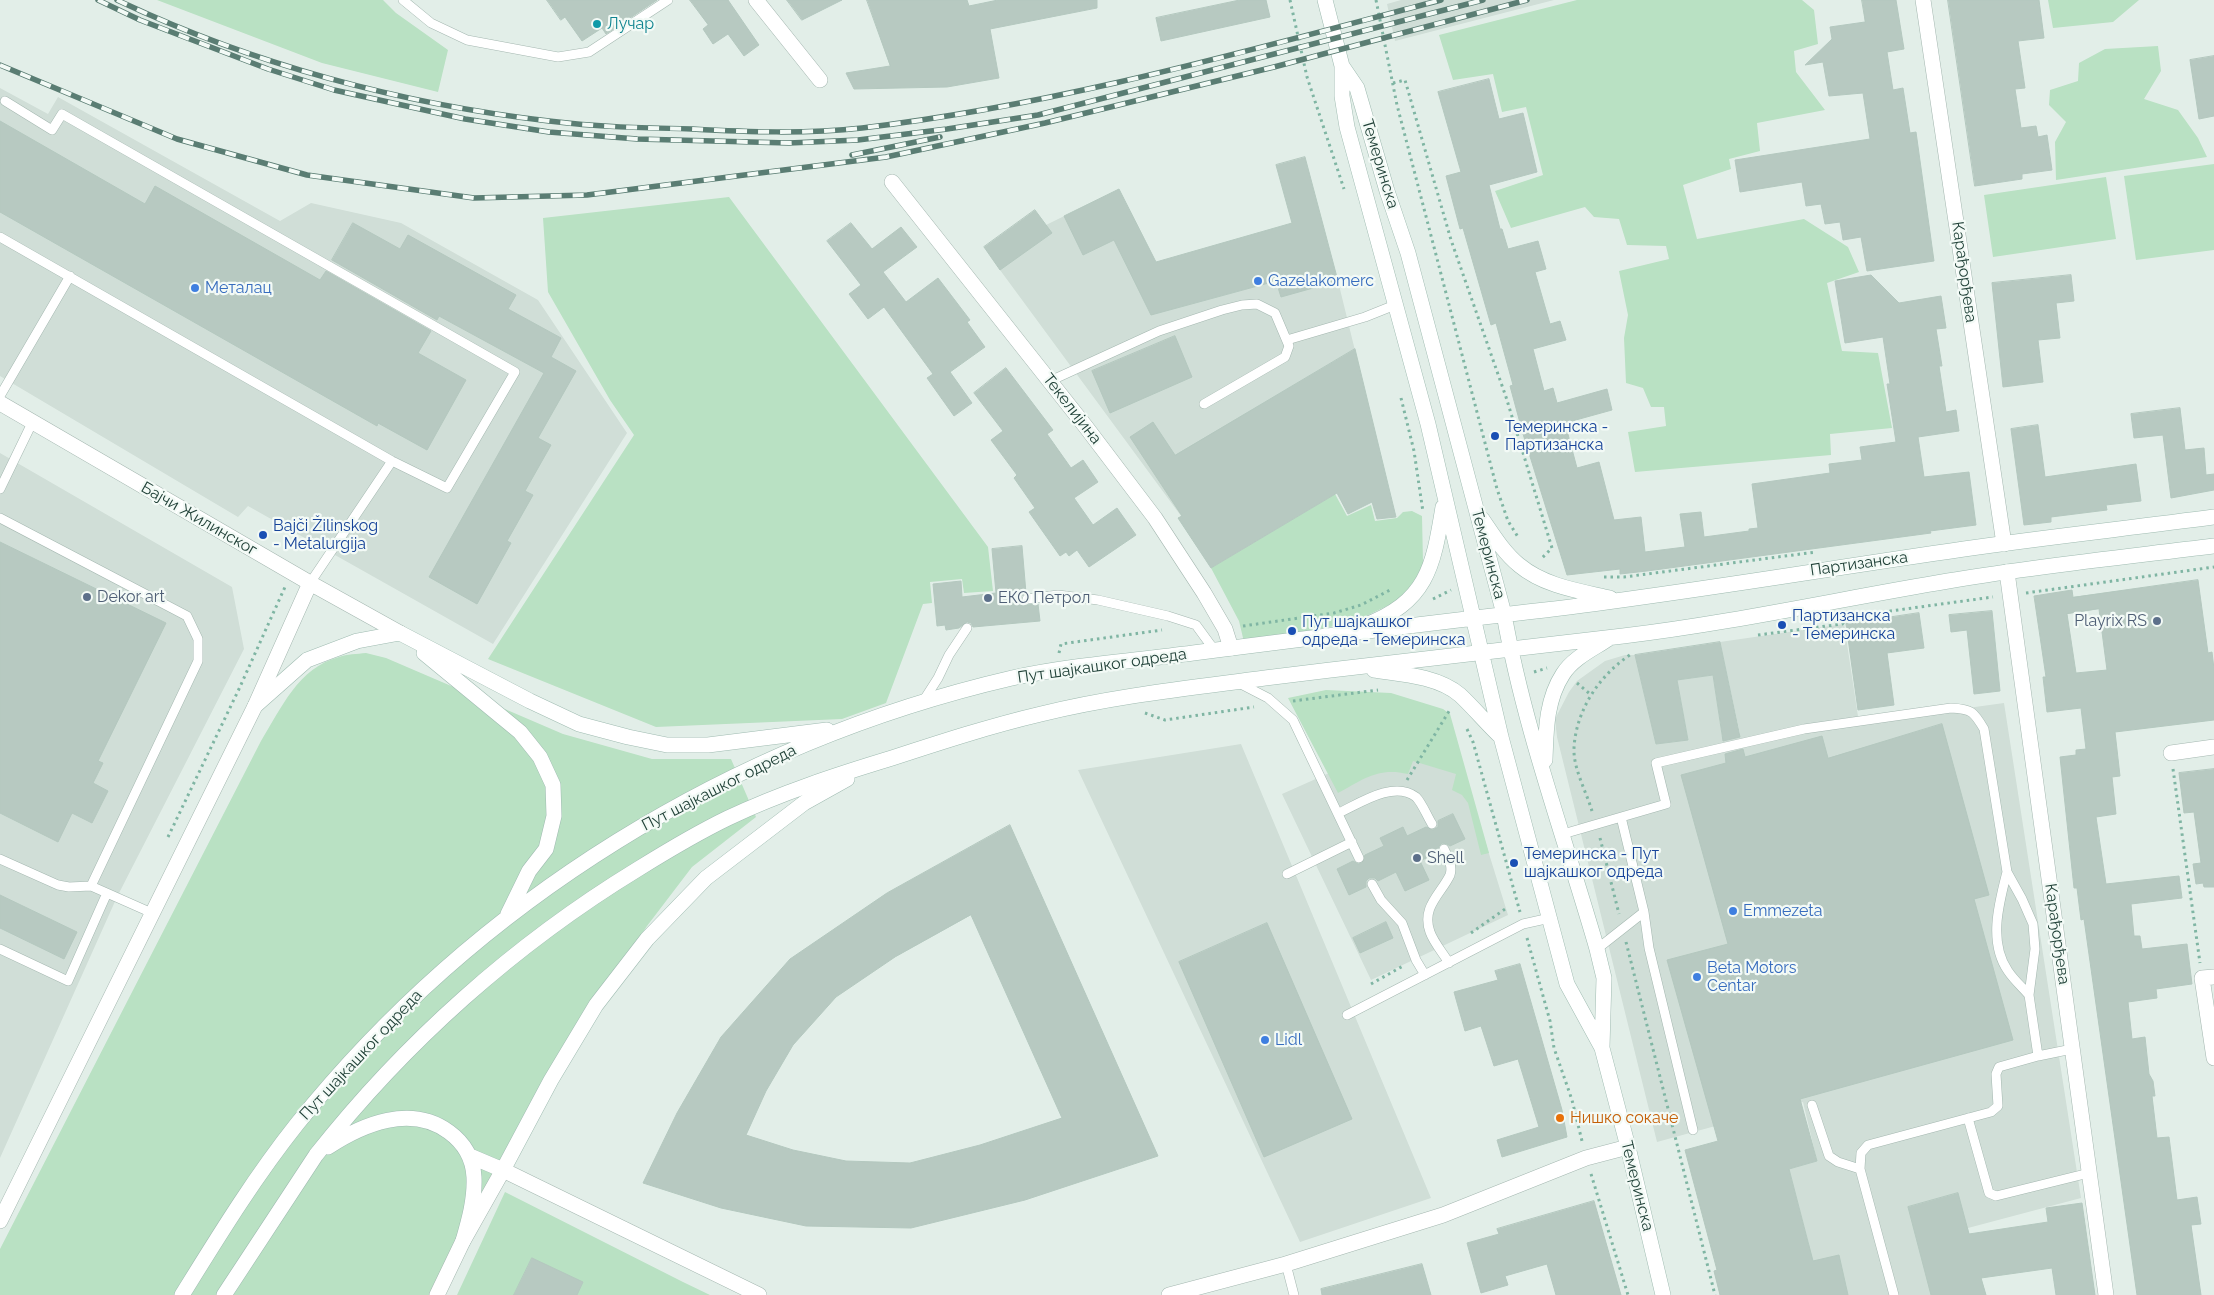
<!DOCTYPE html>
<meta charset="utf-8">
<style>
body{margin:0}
canvas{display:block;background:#e2eee8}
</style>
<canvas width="2214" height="1295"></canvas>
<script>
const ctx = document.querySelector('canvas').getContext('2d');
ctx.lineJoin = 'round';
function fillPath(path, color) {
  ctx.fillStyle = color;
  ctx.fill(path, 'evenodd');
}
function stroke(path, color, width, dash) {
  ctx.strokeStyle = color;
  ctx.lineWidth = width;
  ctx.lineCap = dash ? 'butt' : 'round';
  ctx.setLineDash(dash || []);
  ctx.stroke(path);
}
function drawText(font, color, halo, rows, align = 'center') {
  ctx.font = font + ' Raleway,sans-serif';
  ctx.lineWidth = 4.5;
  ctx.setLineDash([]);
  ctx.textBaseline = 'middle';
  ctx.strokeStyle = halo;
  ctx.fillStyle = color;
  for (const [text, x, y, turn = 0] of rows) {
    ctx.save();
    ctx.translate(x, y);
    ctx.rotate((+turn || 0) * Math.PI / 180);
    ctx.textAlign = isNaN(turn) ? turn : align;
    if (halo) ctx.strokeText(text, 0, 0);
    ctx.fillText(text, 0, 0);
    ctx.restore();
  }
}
const built = new Path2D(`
 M1401,0H1554L1395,41L1387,4Z
 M0,88L48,114L58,97L280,221L311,203L401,223L538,300L627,433L493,644L248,506L238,517L0,376Z
 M1119,189L1179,307L1276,281H1338L1383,465L1211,568L1178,518L1181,516L1000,270L1046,225Z
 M0,453L232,587L244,649L117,897L0,1158Z
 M1844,624L1859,723L2004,703L2081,1198L1968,1228L1986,1295H1755L1746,1261L1809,1245L1789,1169L1817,1161L1803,1102L1657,1142L1557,737L1555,719L1569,692L1577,681L1605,661L1625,655H1635L1656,744L1688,739L1677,680L1713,675L1722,736L1740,734L1720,642Z
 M1241,744L1431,1198L1300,1242L1078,770Z
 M1392,745L1463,770L1508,915L1371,980L1282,794Z`);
const green = new Path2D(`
 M157,0H383L396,13L448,50L438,92L322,63Z
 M1577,0H1802L1814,10L1818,44L1794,51L1796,72L1825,110L1757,123L1760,151L1729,159L1731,169L1683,185L1697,239L1804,219L1848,247L1859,272L1827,283L1842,351L1878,353L1892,428L1830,434L1831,455L1635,472L1628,432L1666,426L1664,407H1651L1643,388L1626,383L1624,338L1628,315L1619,271L1669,259L1666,246L1627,245L1619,219L1594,217L1585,207L1511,228L1495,191L1543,175L1526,107L1502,112L1493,74L1453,80L1439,35Z
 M2048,0H2139L2113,22L2053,28Z
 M2158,46L2161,71L2144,99L2178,110L2198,138L2207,157L2056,180L2055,142L2066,122L2049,105L2050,90L2078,81L2079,63L2105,49Z
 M2214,164V250L2136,260L2124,176Z
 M2106,177L2116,239L1993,257L1984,195Z
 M729,197L988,547L993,591L964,593L962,579L930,582L932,603L923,604L886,703L842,719L656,727L488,659L634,435L610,400L548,292L543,218Z
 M1335,494L1347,516L1371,505L1375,521L1397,518L1403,512L1412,511L1422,516L1423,563L1414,586L1397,601L1352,623L1244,642L1239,621L1211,568Z
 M366,653L386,658L563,734L652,759H731L756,817L692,867L647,926L535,1097L434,1295H0V1249L261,741C282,707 298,668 339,657C347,654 357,654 366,653Z
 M1326,690L1391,693L1443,709L1450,714L1489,853L1481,855L1468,803L1462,795L1452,790L1456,774L1413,761L1408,774C1378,767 1364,779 1338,793L1288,698Z
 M505,1192L683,1282L710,1295H457Z`);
const building = new Path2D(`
 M547,0H657L606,34L602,28L582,41L565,17L561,20Z
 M690,0H728L759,45L744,56L728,34L713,44L703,29L708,25Z
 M787,0H842L802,20Z
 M867,0H967L969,6L998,0H1097V8L990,29L999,78L947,87L854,89L846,73L890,66Z
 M1240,0H1266L1270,17L1161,41L1156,18Z
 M1862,0H1896L1904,49L1887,52L1893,90L1903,88L1910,133L1916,132L1934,261L1867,271L1861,237L1843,240L1840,222L1825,224L1821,204L1806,206L1802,182L1740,192L1735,160L1870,139L1863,93L1829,96L1823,62L1805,65L1832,39L1830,27L1865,22Z
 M1948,0H2039L2044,38L2018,41L2025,88L2015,89L2021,128L2036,126L2038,137L2047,135L2052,170L2022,174V179L1975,186Z
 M2214,56V116L2199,119L2190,60Z
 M1489,79L1499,119L1523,113L1537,172L1489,185L1500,229H1502L1508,249L1538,241L1546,269L1535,272L1550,324L1560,321L1566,340L1533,349L1544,391L1553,388L1557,403L1607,389L1612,410L1565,423L1577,468L1599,462L1614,520L1641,517L1645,552L1685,547L1680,514L1701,512L1704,537L1749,531V529L1758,528L1752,484L1830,473L1829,464L1862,460L1860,447L1896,442L1887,384H1890L1883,337L1845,343L1835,281L1871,275L1899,303L1941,296L1946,328L1936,329L1942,366H1939L1946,412L1956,410L1959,431L1918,437L1924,477L1969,472L1976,525L1930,531L1931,533L1647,571L1620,574V569L1567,575L1523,434L1510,386L1513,385L1496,323L1491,325L1463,228L1460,229L1446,176L1461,172L1438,92Z
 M0,121L145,204L155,186L320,280L326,271L431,331L418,353L466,380L427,450L378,423L377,426L0,212Z
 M1305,157L1338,281L1281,297L1276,281L1151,315L1114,240L1083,255L1064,216L1119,189L1156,262L1292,223L1276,165Z
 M1035,210L1052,233L1000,270L984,247Z
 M353,223L400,249L408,235L516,295L508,309L561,338L551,357L576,371L538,438L551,445L525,491L533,495L507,541L511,543L477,604L429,577L544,373L439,316L437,320L332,260Z
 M851,223L872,249L901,227L917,247L883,272L906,302L938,278L970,320L967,322L985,347L950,372L972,403L954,416L927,378L933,374L884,307L868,319L849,294L861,285L827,241Z
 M2071,275L2074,301L2056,303L2060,338L2038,340L2043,382L2003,387L1992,283Z
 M1175,336L1192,377L1110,413L1092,371Z
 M1355,349L1396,517L1377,519L1372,502L1348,514L1337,493L1211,568L1178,518L1182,516L1130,437L1153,422L1175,455Z
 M1006,368L1053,430L1047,434L1071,468L1083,460L1098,482L1074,498L1093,525L1117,508L1136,535L1089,567L1077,550L1069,556L1066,552L1060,556L1029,512L1035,508L1014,478L1017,475L991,440L1003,431L974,393Z
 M2180,408L2185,450L2204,448L2206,475L2214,474V490L2171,498L2163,435L2134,438L2131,414Z
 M2038,425L2045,477L2136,464L2141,501L2106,505L2107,510L2051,517V522L2024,525L2011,429Z
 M0,542L166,623L98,761L103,763L93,783L108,791L92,823L72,813L58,842L0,813Z
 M1022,546L1026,593L1021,596V600L1025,605L1038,604L1040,621L973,627L971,623L967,622L959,628L946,630L945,625L937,626L933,584L961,581L962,597L996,593L992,549Z
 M2198,580L2208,653L2212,652L2214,669V720L2115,732L2120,776L2112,777L2116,814L2096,817L2106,884L2179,876L2182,898L2131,904L2134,936H2140L2142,949L2187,944L2192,984L2156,989L2157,998L2128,1002L2132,1039L2145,1037L2149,1074L2153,1081L2155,1096H2152L2157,1138L2169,1137L2177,1200L2197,1197L2201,1224L2191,1225L2201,1295H2137L2084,919L2081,920L2077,888H2074L2060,757L2076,755V750L2086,749L2081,708L2047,712L2043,677H2046L2034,596L2072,590L2073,597ZM2099,609L2107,670L2076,673L2067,614Z
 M1992,611L2000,691L1974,694L1967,630L1951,632L1949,615Z
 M1919,613L1924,648L1887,653L1894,705L1858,710L1846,624Z
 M1720,642L1740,737L1723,741L1713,675L1677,680L1688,740L1656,744L1635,655Z
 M1942,724L1989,895L1974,899L2013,1040L1800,1099L1817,1161L1789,1169L1813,1261L1839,1255L1848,1295H1720L1714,1271L1717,1270L1685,1150L1718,1141L1667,960L1728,944L1681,775L1726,763L1725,754L1743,749L1745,757L1822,736L1828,758Z
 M2214,769V887H2204L2203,883L2196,884L2193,864L2201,863L2194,812L2184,813L2179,773Z
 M1453,814L1465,839L1450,846L1447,844L1442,843L1439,846L1438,852L1420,861L1429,880L1405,891L1396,872L1378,881L1375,878H1369L1366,881V887L1349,895L1337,869L1353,861L1358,864L1362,863L1365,855L1384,846L1380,838L1403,827L1407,836L1426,827L1433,830L1438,827V821Z
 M1010,825L1158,1156L1025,1200L911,1228L806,1226L721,1208L643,1183L677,1113L721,1037L790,959L887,893ZM971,915L1062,1118L980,1145L910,1163L846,1161L793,1150L746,1135L766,1091L793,1045L836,997L895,957Z
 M0,895L77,932L64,959L0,928Z
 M1386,922L1393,938L1360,953L1353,938Z
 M1267,923L1352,1119L1264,1157L1179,962Z
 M1520,964L1562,1110L1567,1137L1502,1157L1497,1140L1539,1127L1518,1059L1494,1066L1481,1026L1465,1031L1454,992L1498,980L1495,971Z
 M1958,1193L1969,1234L2048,1222L2046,1208L2082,1203L2095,1295H2056L2052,1268L1981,1278L1986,1295H1931L1908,1207Z
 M1594,1201L1621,1295H1556L1547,1264L1505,1276L1508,1285L1481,1293L1467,1243L1499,1234L1497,1229Z
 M532,1258L583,1282L577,1295H514Z
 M1422,1264L1431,1295H1322L1321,1289Z`);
const path = new Path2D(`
 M1290,0L1307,77L1344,189
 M1376,0L1397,105L1497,489L1508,521L1518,537
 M1393,83L1405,80L1451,240L1506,397L1552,548L1540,560
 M1401,398L1414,451L1423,512
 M1604,577H1624L1816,552
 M2026,593L2214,567
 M1433,599L1451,590
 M1883,612L1993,597
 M1243,626L1334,613L1361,605L1390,590
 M1758,635L1842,624L1851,617
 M1059,653L1061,644L1162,630
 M1534,672L1547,668
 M1577,683L1590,694
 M1293,701L1378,690
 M1145,713L1165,720L1254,707
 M1467,729L1473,742L1520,912
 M2173,769L2200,963
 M1407,780L1451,708
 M1592,811C1586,791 1573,768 1574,748C1576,709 1601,673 1633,653
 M168,837L239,689L285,587
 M1600,838L1619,914
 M1471,933L1508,907
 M1527,938L1550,1021L1554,1048L1572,1100L1582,1141
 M1626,942L1715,1295
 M1371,984L1403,966
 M1591,1174L1628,1295`);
const service = new Path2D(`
 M403,0L431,23L467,40L558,57L589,52L668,0
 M0,237L392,461L447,488L515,372L62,114L52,130L5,101
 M1287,340L1365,317L1395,305
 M1050,381L1159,331L1222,310L1242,305L1257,304L1275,313L1289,346L1285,357L1204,404
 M0,396L70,276
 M0,489L32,423
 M0,518L187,616L198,639V661L91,886
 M310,583L392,461
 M1027,599L1058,595L1098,600L1168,616L1196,625L1215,651
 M1239,683L1268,698L1293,720L1359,858
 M922,703L938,678L949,655L967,628
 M1339,813C1360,803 1394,780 1416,797C1422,803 1427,816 1432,824
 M1563,834L1666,804L1656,763L1804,729L1951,708C1972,709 1974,712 1984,729L2007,872L2022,899L2033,924L2035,949L2029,995L2038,1056
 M1444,849C1448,857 1453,866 1450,875C1441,894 1421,907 1430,932C1434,943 1443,953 1449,963
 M0,859L58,885L69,887L91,886L152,913
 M2007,872C1999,903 1988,942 2008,971C2014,980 2022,987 2029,995
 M1287,874L1352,842
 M1372,884L1381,900L1402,923L1416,960L1425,975
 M1644,912L1649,948L1693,1130
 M0,949L68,981L107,893
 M1597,949L1644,912L1621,817
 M1347,1015L1523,924L1550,918
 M1812,1105L1829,1156L1838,1162L1860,1169
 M1968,1118L1989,1193L1996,1196L2089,1173
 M1286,1264L1294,1295
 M1894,1295L1860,1169L1861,1153L1868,1145L1991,1112L1998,1106L1996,1074L1999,1067L2038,1056L2072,1049`);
const minor = new Path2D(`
 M756,0L820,80
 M1923,0L2004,544
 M892,182L1086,427L1155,518L1204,593L1225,629L1231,648
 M2007,572L2106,1295
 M2171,753L2214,747
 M2214,977L2202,978L2214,1058
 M503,1170L759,1295
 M1169,1295L1286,1264L1443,1215L1586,1158L1628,1147`);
const tertiary = new Path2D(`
 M0,403L310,583L400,633
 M0,1221L255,706L310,583
 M437,1295L463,1241L503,1170`);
const secondary = new Path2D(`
 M1325,0L1342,66V96L1347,127L1428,424L1501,737L1567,984L1602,1048L1628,1147L1663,1295
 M1342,66L1357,88L1387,191L1408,253L1504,614C1524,728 1565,838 1597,949L1604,978L1602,1047
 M1482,519C1493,535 1504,553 1519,565C1544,586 1579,591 1610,598
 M1363,626C1427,602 1433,568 1443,507
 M424,653L520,732L540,757L553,785L554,816L546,849L529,871L508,914
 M1374,670C1401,674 1438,676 1460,695C1474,708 1487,724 1501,737
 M255,706L307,660L357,641L400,633L530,701L579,724L628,737L667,745H708L827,730
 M1545,760C1546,731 1546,700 1563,674C1573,658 1593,649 1608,639
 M328,1147C363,1124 411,1104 449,1132C464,1143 473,1158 474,1177C475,1199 469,1220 463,1241
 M470,1156L503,1170L551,1080L596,1005L647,939L706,878L804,803L847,779
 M182,1295C218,1237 254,1178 297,1124C477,900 732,743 1012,678C1071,665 1133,661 1193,653C1310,638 1428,623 1545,610C1685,593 1825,569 1964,549C2047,537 2131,528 2214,517
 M224,1295L316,1155C405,1042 515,944 638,869C667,851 697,833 728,818C781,793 836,775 892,758C941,742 990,726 1041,714C1114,696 1190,688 1265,678C1384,663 1503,650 1623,636C1732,623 1840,599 1948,581C2036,566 2125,557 2214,546`);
const rail = new Path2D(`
 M98,0L140,20L268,69L334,90L465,119L549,132L637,139L789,143L858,140L947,129L1038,115L1483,0
 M117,0C252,64 401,104 549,121C596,127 644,128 692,129C748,132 806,134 862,128C1058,105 1250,50 1441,0
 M0,65L177,139L307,175L474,198L587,195L886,157L1045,123L1274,67L1527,0
 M852,155L940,137`);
const markers = [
 [597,24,5,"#0f9aa8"],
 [1258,281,5,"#3f7fe0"],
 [195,288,5,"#3f7fe0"],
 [1495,436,5,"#1a4fb4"],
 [263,535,5,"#1a4fb4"],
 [87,597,5,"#5c6f8a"],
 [988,598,5,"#5c6f8a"],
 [2157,621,5,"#5c6f8a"],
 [1782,625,5,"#1a4fb4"],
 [1292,631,5,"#1a4fb4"],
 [1417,858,5,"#5c6f8a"],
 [1514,863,5,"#1a4fb4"],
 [1733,911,5,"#3f7fe0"],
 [1697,977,5,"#3f7fe0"],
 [1265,1040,5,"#3f7fe0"],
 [1560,1118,5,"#e8710a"]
];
const cultureNames = [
 ["Лучар",607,24]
];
const streetNames = [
 ["Темеринска",1380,164,73],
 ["Карађорђева",1964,272,82],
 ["Текелијина",1072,409,52],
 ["Бајчи Жилинског",199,519,30],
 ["Темеринска",1488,554,75],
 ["Партизанска",1859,564,-8],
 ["Пут шајкашког одреда",1102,666,-8],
 ["Пут шајкашког одреда",719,788,-27],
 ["Карађорђева",2057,934,82],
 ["Пут шајкашког одреда",361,1055,-47],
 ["Темеринска",1637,1186,76]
];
const shopNames = [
 ["Gazelakomerc",1268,281],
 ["Металац",205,288],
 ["Emmezeta",1743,911],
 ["Beta Motors",1707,968],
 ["Centar",1707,986],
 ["Lidl",1275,1040]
];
const transitNames = [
 ["Темеринска -",1505,427],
 ["Партизанска",1505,445],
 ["Bajči Žilinskog",273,526],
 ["- Metalurgija",273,544],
 ["Партизанска",1792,616],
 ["- Темеринска",1792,634],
 ["Пут шајкашког",1302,622],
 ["одреда - Темеринска",1302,640],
 ["Темеринска - Пут",1524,854],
 ["шајкашког одреда",1524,872]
];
const serviceNames = [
 ["Dekor art",97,597],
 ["ЕКО Петрол",998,598],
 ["Playrix RS",2147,621,"right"],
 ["Shell",1427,858]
];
const foodNames = [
 ["Нишко сокаче",1570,1118]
];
fillPath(built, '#d0ded7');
fillPath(green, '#b9e1c3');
fillPath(building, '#b7c9c1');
stroke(building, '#b4c8bf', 1);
stroke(service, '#a4b7b0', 10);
stroke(minor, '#a4b7b0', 16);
stroke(tertiary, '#a4b7b0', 16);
stroke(secondary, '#9fbbb1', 16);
stroke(path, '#7fb5a3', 3, [2.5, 4]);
stroke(service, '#fff', 9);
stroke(minor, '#fff', 15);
stroke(tertiary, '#fff', 15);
stroke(secondary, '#fff', 15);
stroke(rail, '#5a7d73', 5.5);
stroke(rail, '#f3faf6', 4, [11]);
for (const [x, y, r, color] of markers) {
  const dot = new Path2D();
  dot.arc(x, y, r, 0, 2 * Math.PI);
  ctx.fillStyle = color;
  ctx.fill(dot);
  stroke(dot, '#f3faf6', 2);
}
drawText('16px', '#0d838f', '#f3faf6', cultureNames, 'left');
drawText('16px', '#204138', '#f3faf6', streetNames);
drawText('16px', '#366cbe', '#f3faf6', shopNames, 'left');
drawText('16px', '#164399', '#f3faf6', transitNames, 'left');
drawText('16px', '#4e5e75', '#f3faf6', serviceNames, 'left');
drawText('16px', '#c56008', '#f3faf6', foodNames, 'left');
</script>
